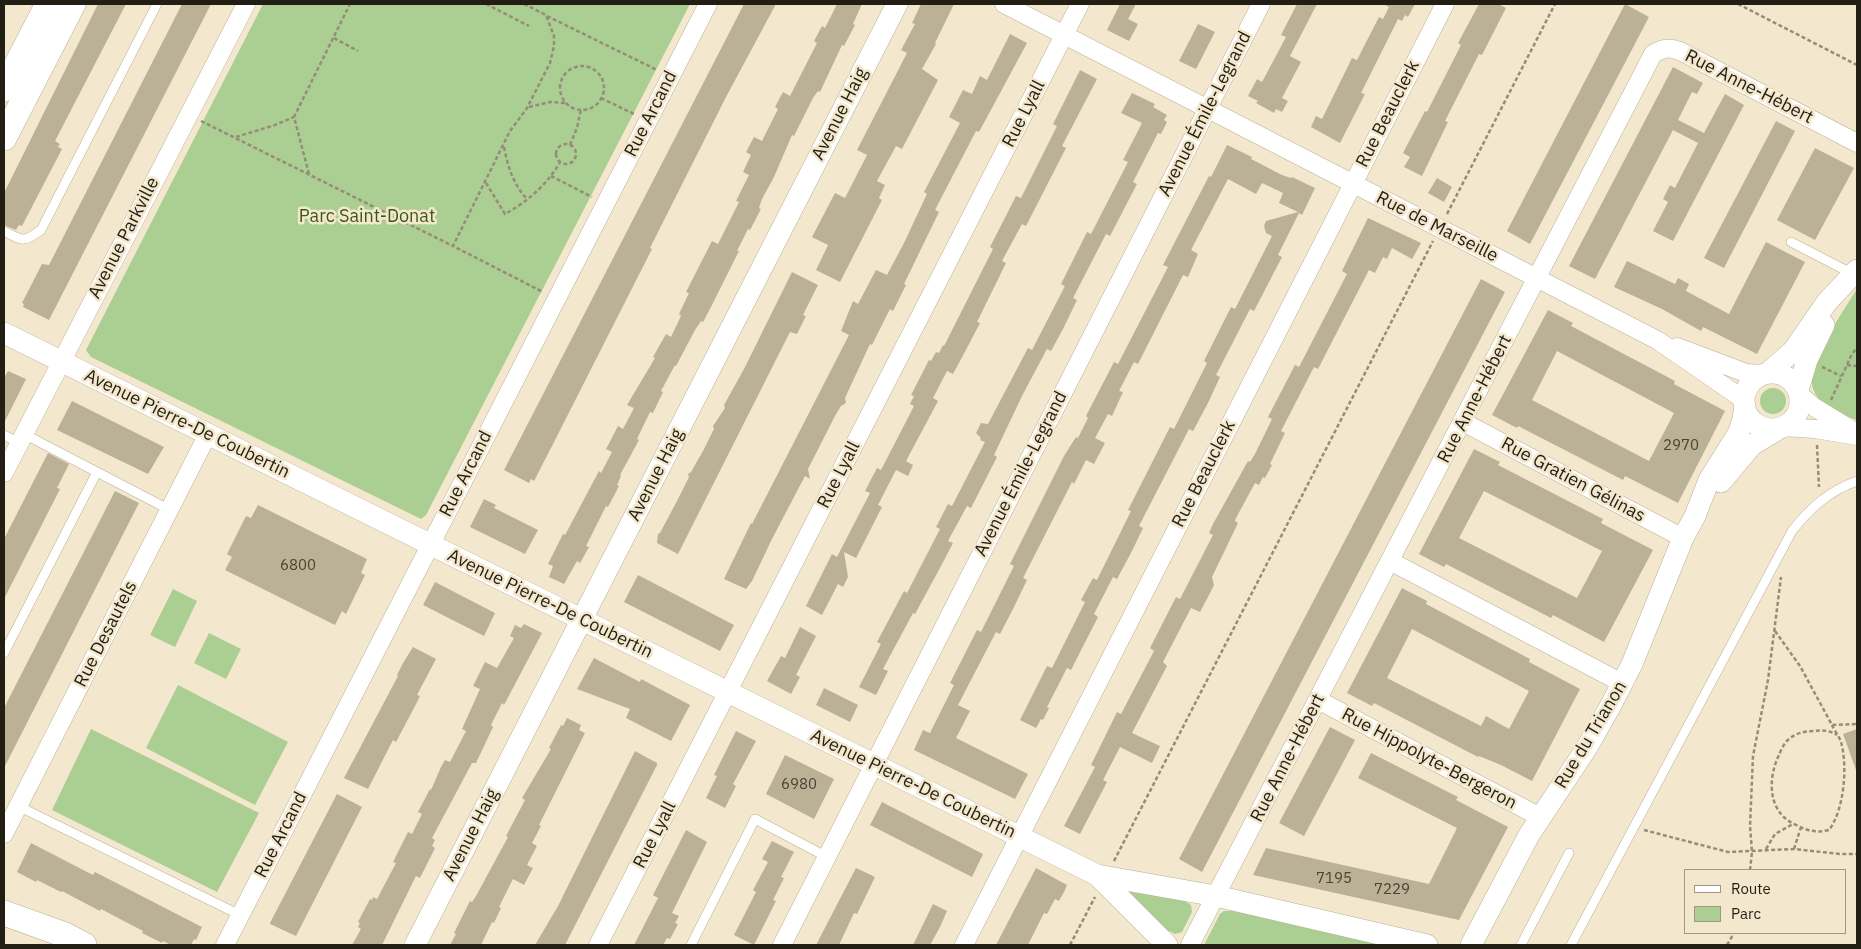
<!DOCTYPE html>
<meta charset="utf-8">
<style>
body{margin:0}
#map{position:relative;width:1861px;height:949px;overflow:hidden;background:#f3e8cd;font-family:"IBM Plex Sans",sans-serif}
canvas{display:block}
.frame{position:absolute;inset:0;border:5px solid #221e14;pointer-events:none}
.legend{position:absolute;left:1684px;top:869px;width:162px;height:65px;box-sizing:border-box;background:#f3e8cd;border:1px solid #9f9783;margin:0;padding:6px 9px;list-style:none;font-size:15px;color:#221e14}
.legend li{display:flex;align-items:center;gap:10px;height:25px}
.legend b{width:25px;border:1px solid #9f9783}
</style>
<div id="map">
<canvas width="1861" height="949"></canvas>
<div class="frame"></div>
<ul class="legend">
<li><b style="height:6px;background:#fff"></b>Route</li>
<li><b style="height:14px;background:#abce93"></b>Parc</li>
</ul>
</div>
<script>
const ctx = document.querySelector('canvas').getContext('2d');
ctx.lineJoin = 'round';
function fillPath(path, color) {
  ctx.fillStyle = color;
  ctx.fill(path, 'evenodd');
}
function stroke(path, color, width, dash) {
  ctx.strokeStyle = color;
  ctx.lineWidth = width;
  ctx.lineCap = dash ? 'butt' : 'round';
  ctx.setLineDash(dash || []);
  ctx.stroke(path);
}
function drawText(font, color, halo, rows, align = 'center') {
  ctx.font = font + ' "IBM Plex Sans",sans-serif';
  ctx.lineWidth = 5;
  ctx.setLineDash([]);
  ctx.textBaseline = 'middle';
  ctx.strokeStyle = halo;
  ctx.fillStyle = color;
  for (const [text, x, y, turn = 0] of rows) {
    ctx.save();
    ctx.translate(x, y);
    ctx.rotate((+turn || 0) * Math.PI / 180);
    ctx.textAlign = isNaN(turn) ? turn : align;
    if (halo) ctx.strokeText(text, 0, 0);
    ctx.fillText(text, 0, 0);
    ctx.restore();
  }
}
const green = new Path2D(`
 M263,4H690L426,515L421,519L91,357L86,350Z
 M1857,289V420C1841,415 1813,403 1812,383C1810,360 1845,308 1857,289Z
 M1760 401a13 13 0 1 1 26 0a13 13 0 1 1-26 0Z
 M173,589L197,601L175,647L150,635Z
 M209,633L241,649L226,679L194,663Z
 M178,685L288,742L255,805L146,748Z
 M91,729L259,813L217,892L52,810Z
 M1117,883L1186,898L1185,901L1191,905L1192,912L1182,932L1175,934L1169,931L1167,933Z
 M1230,908L1399,945H1204L1220,914L1224,911H1230Z`);
const building = new Path2D(`
 M98,4H126L55,141L60,144L58,147L62,149L22,226L19,225L16,230L4,225V193Z
 M182,4H211L49,320L23,307L24,304L22,303L42,264L49,265Z
 M744,4H776L726,97L650,248L652,249L552,446L534,481L531,479L529,483L504,470Z
 M837,4H862L853,24L855,25L844,46L842,45L820,92L818,91L813,98L794,136L792,135L774,177L762,199L759,208L761,209L750,230L748,229L737,251H739L711,307L703,322L701,321L695,330L676,366L675,365L661,391L663,392L653,413L650,412L637,439L639,440L620,475L621,476L617,485L619,486L608,507L606,506L586,546L589,547L580,563L577,561L564,584L549,577L553,566L548,564L563,534L565,535L599,471L601,473L612,452L606,449L618,426L623,429L634,408L627,405L655,358L653,357L666,334L671,337L681,316L679,314L689,293L686,292L712,241L718,244L739,202L736,201L749,175L743,172L751,155L746,152L754,137L762,141L778,109L775,107L783,92L790,96L817,43L814,41L822,26L825,28Z
 M921,4H954L935,43L936,44L922,69L938,80L902,149L896,146L877,181L885,185L879,198L882,200L840,282L816,270L828,245L812,237L835,193L845,198L867,155L857,150L907,53L901,50L915,24L912,23Z
 M1120,4H1136L1128,19L1138,24L1129,41L1107,30Z
 M1297,4H1317L1290,56L1301,62L1282,98L1288,101L1282,112L1276,109L1274,113L1256,103L1258,101L1248,96L1257,79L1262,82L1286,37L1281,35Z
 M1383,4H1415L1408,17L1405,15L1402,21L1398,19L1361,93L1365,94L1340,143L1311,127L1316,116L1322,119L1352,58L1357,60L1379,17L1383,19L1389,7Z
 M1479,4H1498L1506,8L1482,55L1479,54L1445,121L1448,122L1422,176L1404,167L1410,157L1403,153L1425,111L1427,112L1461,45L1458,43Z
 M1625,4L1649,17L1530,244L1507,231Z
 M1198,24L1215,32L1196,69L1179,61Z
 M1010,34L1027,43L979,132L976,131L935,210L939,212L904,284L906,285L893,311L890,309L872,345L870,344L845,398L846,403L841,406L835,416L808,469L810,479L805,476L772,539L752,581L746,589L724,579L751,523L752,524L849,335L841,331L853,301L858,304L876,270L887,275L904,243L927,194L924,192L960,123L949,117L963,90L972,94L980,76L987,80Z
 M1673,67L1703,83L1697,94L1692,92L1678,120L1704,133L1725,94L1744,105L1673,241L1653,231L1668,202L1663,199L1670,185L1675,188L1698,143L1673,130L1595,279L1569,266Z
 M1080,70L1097,79L1062,146L1066,148L1026,226L1022,224L1002,261L1006,263L977,322L980,323L968,346L953,374L947,371L933,398L938,401L906,461L913,465L908,476L896,470L878,505L882,507L856,558L844,552L848,577L843,587L838,584L822,615L806,606L832,554L837,557L855,522L870,493L865,491L877,468L881,470L914,406L910,404L914,396L911,395L929,360L931,361L936,352L939,353L943,345L944,346L993,249L990,247L1016,196L1021,198L1057,126L1053,124Z
 M1132,93L1155,104L1153,107L1167,115L1164,120L1167,122L1161,134L1158,133L1133,182L1137,184L1110,236L1106,234L1073,298L1077,300L1063,329L1051,351L1047,349L1022,396L994,455L997,457L971,508L967,506L948,541L953,543L941,566L915,614L913,613L883,669L888,671L876,695L859,687L881,644L877,642L904,591L907,593L940,529L936,527L948,504L952,506L985,442L980,440L981,438L976,433L981,423L988,424L1028,348L1032,350L1065,286L1061,284L1087,232L1091,234L1128,162L1123,160L1142,123L1121,113Z
 M1776,121L1795,131L1724,268L1704,258Z
 M1227,145L1252,157L1251,159L1282,175L1291,178L1292,177L1315,188L1302,215L1299,213L1278,255L1282,257L1254,311L1250,309L1230,348L1216,375L1220,377L1208,403L1193,431L1189,429L1139,526L1143,528L1132,551L1117,579L1113,577L1094,614L1098,617L1071,670L1067,668L1047,707L1049,708L1043,720L1041,719L1036,728L1020,720L1047,666L1052,668L1085,602L1081,600L1093,578L1097,580L1131,511L1128,510L1170,427L1174,429L1207,363L1204,361L1231,307L1235,309L1272,236L1266,233L1264,226L1266,221L1298,212L1279,203L1283,193L1262,183L1256,194L1228,179L1191,250L1198,254L1188,277L1183,275L1138,364L1134,362L1119,391L1123,392L1112,416L1108,414L1095,438L1105,443L1094,464L1086,460L1074,484L1072,482L1023,578L1027,580L1013,609L1000,634L996,632L958,705L970,711L956,738L1028,774L1015,799L914,750L923,730L930,733L954,685L950,683L977,630L981,632L1014,566L1010,564L1064,456L1076,437L1078,438L1088,418L1086,416L1114,362L1118,364L1168,267L1163,265L1209,176L1211,177Z
 M1815,148L1854,168L1815,240L1777,220Z
 M1437,178L1452,187L1444,202L1428,193Z
 M1368,218L1421,243L1412,259L1392,248L1387,259L1383,257L1375,273L1369,270L1318,369L1314,367L1281,431L1285,433L1270,464L1272,465L1265,478L1263,477L1259,485L1255,483L1236,518L1235,521L1238,523L1212,577L1214,585L1209,595L1200,612L1191,608L1163,662L1167,666L1132,733L1160,746L1152,763L1120,747L1103,780L1107,782L1080,834L1064,826L1095,767L1091,765L1117,712L1121,714L1154,651L1150,648L1176,597L1180,599L1213,535L1209,533L1213,524L1248,461L1250,462L1255,454L1272,419L1268,417L1295,365L1299,367L1332,303L1347,274L1342,271Z
 M1766,242L1805,262L1757,354L1703,327L1701,331L1662,309L1614,287L1627,261L1675,284L1678,278L1689,284L1686,291L1729,314Z
 M792,272L818,285L803,315L806,316L797,334L790,332L678,554L657,543L658,534L660,533L678,499L689,477L688,474L691,472L703,451L714,429L713,426L725,408L724,405L744,369Z
 M1481,279L1505,292L1202,872L1179,859Z
 M1548,310L1573,323L1571,326L1675,381L1674,384L1725,411L1678,503L1625,476L1623,480L1518,426L1517,428L1492,415ZM1557,351L1674,413L1649,461L1532,400Z
 M8,371L26,379L4,423V378Z
 M72,401L164,447L148,474L57,430Z
 M1474,449L1500,462L1498,465L1603,519L1601,523L1653,550L1604,642L1553,615L1551,618L1446,564L1444,567L1419,554ZM1484,491L1602,551L1577,598L1459,538Z
 M48,453L69,464L57,488L60,489L4,599V539Z
 M115,491L139,503L4,768V708Z
 M484,499L496,505L494,508L538,530L525,554L470,527Z
 M258,505L367,559L361,573L365,575L346,614L342,611L335,625L225,570L232,557L227,554L246,516L251,518Z
 M638,575L734,625L720,651L624,602Z
 M435,582L495,613L484,636L423,605Z
 M1402,588L1427,601L1426,604L1530,659L1529,662L1580,689L1532,781L1501,765L1479,756L1478,757L1374,703L1372,706L1347,693ZM1412,629L1529,691L1509,729L1486,716L1481,726L1387,678Z
 M524,624L542,633L504,705L502,703L491,725L493,727L476,763H472L432,838L435,840L432,846L435,848L420,878L416,876L382,945H352L361,929L358,927L360,923L358,922L370,899L372,900L373,897L377,899L396,863L393,862L408,832L412,834L422,814L418,812L430,789L431,790L441,767L445,760L450,762L466,731L462,729L480,689L473,686L485,662L497,668L514,638L510,636L515,625L521,628Z
 M800,627L816,636L796,675L800,677L791,694L767,681L781,656L785,658Z
 M413,647L436,659L417,695L420,696L415,706L396,742L393,740L368,789L344,778L398,676L397,675L403,663Z
 M594,658L640,682L641,679L690,705L671,741L626,718L630,709L577,689Z
 M824,688L858,705L850,722L816,705Z
 M567,718L581,725L579,730L585,733L539,825L541,826L532,843L537,846L527,865L533,868L524,885L513,879L499,907L501,908L494,923L492,922L481,945H450L456,934L454,933L470,901L472,902L476,896L508,837L506,836L525,800L522,798L551,749L549,748L561,725L563,726Z
 M1330,727L1355,740L1304,836L1279,823Z
 M1857,729V770H1856L1843,734Z
 M736,731L756,741L733,784L736,786L725,808L706,798L717,776L714,775Z
 M635,751L657,763V765L565,945H535L558,906Z
 M1371,753L1458,797L1456,800L1508,827L1459,920L1253,875L1266,848L1429,884L1457,828L1358,778Z
 M785,755L834,779L814,819L766,794Z
 M337,794L362,807L296,936L270,924V923Z
 M882,802L983,854L972,877L870,825Z
 M686,830L707,842L672,913L679,916L675,923L678,924L670,939L667,938L663,945H634L658,898L653,895Z
 M772,841L794,852L781,877L784,878L773,900L776,901L754,945L734,935L756,892L753,890L768,862L762,859Z
 M31,843L93,875L95,872L202,927L196,940L194,939L191,945H171L163,941L162,943L142,933L143,931L101,909L100,911L62,891L61,892L37,880L36,882L17,872Z
 M856,868L875,877L857,914L854,913L839,945H816Z
 M1036,868L1067,885L1065,890L1059,901L1055,899L1047,914L1044,913L1028,945H996Z
 M933,904L947,911L940,927L930,945H913Z`);
const path = new Path2D(`
 M486,4L529,26
 M524,4L546,15L554,36V46L550,63L527,108L510,131L453,246L543,292
 M1738,4L1857,65
 M547,16L657,70
 M334,38L358,51
 M560 88a22 22 0 1 1 44 0a22 22 0 1 1-44 0Z
 M601,98L634,114
 M529,107L550,102L566,103
 M201,121L453,246
 M236,137L275,125L294,117
 M556 154a10 10 0 1 1 20 0a10 10 0 1 1-20 0Z
 M570,145L577,128L581,109
 M504,147C508,167 513,184 527,199
 M309,174L294,117L350,4
 M551,176L592,197
 M486,183L505,214C527,202 548,184 560,162
 M1447,214L1555,4
 M1847,365L1857,366
 M1822,367L1841,376
 M1831,400L1851,356L1857,347
 M1817,445L1819,487
 M1775,631L1800,666L1832,725L1857,724
 M1832,725C1834,730 1839,736 1841,742C1848,767 1844,810 1829,830C1816,833 1808,831 1796,825C1768,813 1767,780 1779,755C1781,750 1784,743 1789,739C1796,733 1805,731 1814,731C1822,730 1829,730 1837,735
 M1644,830L1728,852L1794,849L1840,854H1857
 M1766,849L1775,834L1793,824
 M1794,849L1801,827
 M1114,861L1433,241
 M1750,870L1752,852L1750,826L1753,756L1768,680L1781,577
 M1070,945L1095,897
 M1727,945L1734,933`);
const service = new Path2D(`
 M4,231C23,241 23,243 41,230L157,4
 M1791,242L1853,274
 M24,434L170,510
 M4,435L19,443
 M4,653L97,472
 M18,806L240,915
 M691,945L755,819L827,857
 M1521,945L1569,853
 M1571,945L1792,531C1810,508 1829,491 1857,481`);
const minor = new Path2D(`
 M1004,4L1657,340L1737,395L1745,403
 M1677,347L1746,373L1765,374
 M1800,395L1814,407L1855,432
 M1463,422L1683,538
 M1782,427L1815,429L1857,436
 M4,473L246,4
 M1390,561L1622,683
 M1318,700L1540,817
 M4,834L208,434
 M225,945L708,4
 M598,945L1080,4
 M782,945L1261,4
 M964,945L1445,4
 M1190,945L1653,54C1663,48 1669,47 1680,51L1857,143`);
const tertiary = new Path2D(`
 M4,333L1097,875L1216,896L1427,945
 M1768,373L1793,351L1827,302L1857,270
 M1744 401a28 28 0 1 1 56 0a28 28 0 1 1-56 0Z
 M1798,390L1807,360L1824,325
 M1721,482L1752,445L1780,428
 M1097,875L1167,945
 M415,945L897,4
 M1471,945L1529,835L1586,749L1611,705L1632,664L1683,538L1695,516L1709,480L1739,432L1743,419L1745,406`);
const secondary = new Path2D(`
 M4,89L48,4
 M4,138L73,4
 M4,913L65,935L84,945`);
const numberNames = [
 ["2970",1681,446],
 ["6800",298,566],
 ["6980",799,785],
 ["7195",1334,879],
 ["7229",1392,890]
];
const streetNames = [
 ["Rue Anne-Hébert",1749,87,27],
 ["Rue Arcand",651,114,-63],
 ["Avenue Haig",840,114,-63],
 ["Rue Lyall",1024,114,-63],
 ["Avenue Émile-Legrand",1205,114,-63],
 ["Rue Beauclerk",1388,114,-63],
 ["Rue de Marseille",1437,227,27],
 ["Avenue Parkville",124,238,-63],
 ["Rue Anne-Hébert",1475,399,-63],
 ["Avenue Pierre-De Coubertin",187,424,26],
 ["Rue Arcand",466,474,-63],
 ["Avenue Émile-Legrand",1021,474,-63],
 ["Rue Beauclerk",1204,474,-63],
 ["Avenue Haig",656,475,-63],
 ["Rue Lyall",839,475,-63],
 ["Rue Gratien Gélinas",1573,480,28],
 ["Avenue Pierre-De Coubertin",550,604,26],
 ["Rue Desautels",106,634,-63],
 ["Rue du Trianon",1591,735,-59],
 ["Rue Anne-Hébert",1288,758,-63],
 ["Rue Hippolyte-Bergeron",1429,759,28],
 ["Avenue Pierre-De Coubertin",913,784,26],
 ["Rue Arcand",281,835,-63],
 ["Avenue Haig",471,835,-63],
 ["Rue Lyall",655,835,-63]
];
const parkNames = [
 ["Parc Saint-Donat",367,217]
];
fillPath(green, '#abce93');
fillPath(building, '#bbb196');
stroke(service, '#bab096', 10);
stroke(minor, '#bab096', 19);
stroke(tertiary, '#bab096', 22);
stroke(secondary, '#bab096', 26);
stroke(path, '#958d79', 2.5, [4, 2.5]);
stroke(service, '#fff', 9);
stroke(minor, '#fff', 18);
stroke(tertiary, '#fff', 21);
stroke(secondary, '#fff', 25);
drawText('15px', '#484334', null, numberNames);
drawText('18px', '#221e14', '#f3e8cd', streetNames);
drawText('18px', '#365a15', '#f3e8cd', parkNames);
</script>
